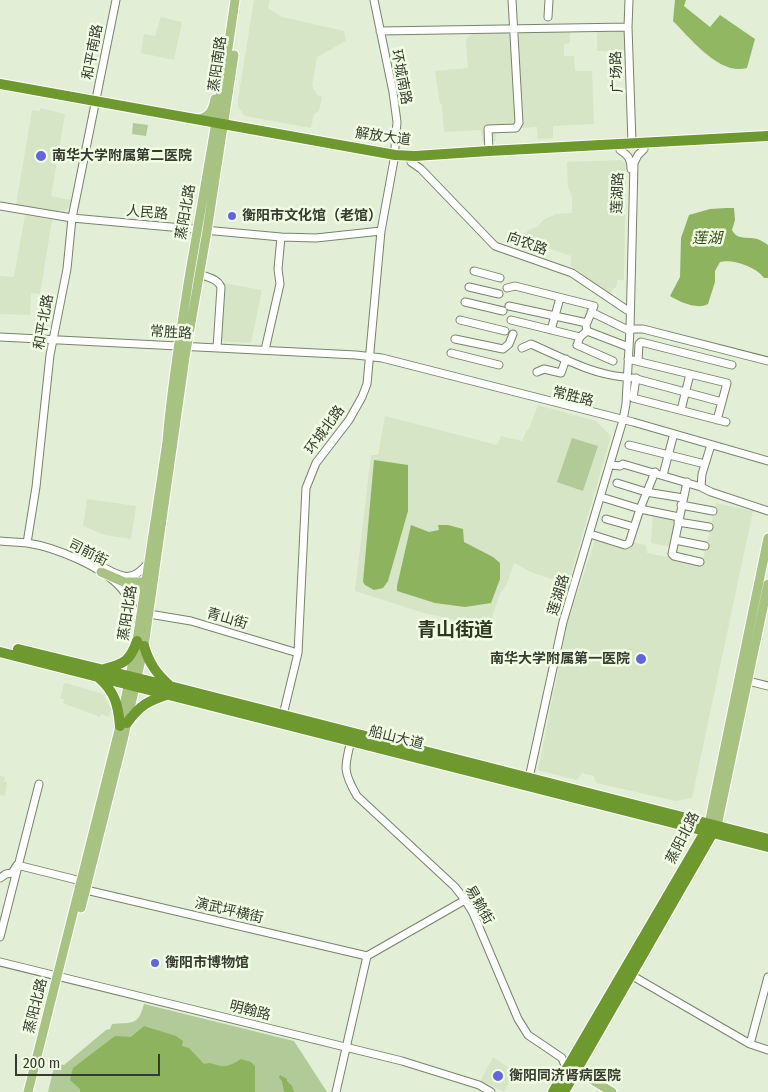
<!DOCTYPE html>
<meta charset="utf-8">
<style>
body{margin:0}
#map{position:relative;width:768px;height:1092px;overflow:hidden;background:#e2efd6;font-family:"Fira Sans Condensed",sans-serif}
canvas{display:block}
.scale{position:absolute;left:15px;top:1054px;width:145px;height:22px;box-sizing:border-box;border:2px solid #363a30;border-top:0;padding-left:6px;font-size:15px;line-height:18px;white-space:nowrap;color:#363a30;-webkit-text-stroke:4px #f0fde3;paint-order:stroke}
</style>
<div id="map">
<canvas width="768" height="1092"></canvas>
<div class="scale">200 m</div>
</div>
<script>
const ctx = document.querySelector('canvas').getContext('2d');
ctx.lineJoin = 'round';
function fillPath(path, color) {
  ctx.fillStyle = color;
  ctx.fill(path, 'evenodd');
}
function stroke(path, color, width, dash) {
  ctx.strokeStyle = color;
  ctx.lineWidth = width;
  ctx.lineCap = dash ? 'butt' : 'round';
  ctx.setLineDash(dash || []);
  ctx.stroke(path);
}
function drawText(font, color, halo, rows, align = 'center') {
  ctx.font = font + ' "Fira Sans Condensed","Noto Sans SC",sans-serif';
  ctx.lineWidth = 5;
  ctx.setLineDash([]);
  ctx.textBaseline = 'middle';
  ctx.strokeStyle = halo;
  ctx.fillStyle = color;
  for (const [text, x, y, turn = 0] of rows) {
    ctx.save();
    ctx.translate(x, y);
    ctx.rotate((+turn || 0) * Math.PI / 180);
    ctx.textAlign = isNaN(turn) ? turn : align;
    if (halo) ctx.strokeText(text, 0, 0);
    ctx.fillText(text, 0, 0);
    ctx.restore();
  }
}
const built = new Path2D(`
 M254,0H270L268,8L282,17L344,31L346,41L317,57L312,86L317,95L322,97L319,111L314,114L311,128L245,116L238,107V99Z
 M161,17L182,22L174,60L141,53L144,34L155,36Z
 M597,30H625V51H597Z
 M485,31H570V43L564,44V56H574L575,71H592L594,124L553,126V138L538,139L537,127L496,130V141L482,142L481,130L444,132L442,104H440L435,71L468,68L466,40L470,35Z
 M40,108L65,114L51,196L71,200L70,206L63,212L16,205L32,110L40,111Z
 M622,160L626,164L624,280H617V285L610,294L571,266V256L525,240L527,231L538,226L543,220L556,214L572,213V197L568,187L567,162Z
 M25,215L52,220L40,294L31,293L30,315L0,314V276L14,277Z
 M223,283L262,290L251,343L219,341Z
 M538,405L596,421L611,436L568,584L533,573L514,563L507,584L500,594L488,628L421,612L355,591L371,455H378L385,416L497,445L501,436L522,441L527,430L529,429Z
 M87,499L136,506L131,539L105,535L83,526Z
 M716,503L753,511L692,798L676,801L596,783L594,776L582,773L577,780L538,770L568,621L595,540L626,548L631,542L646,545L647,553L702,564Z
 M653,515L677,520L672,547L651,543Z
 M66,683L103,694L111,709L109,717L101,714L100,717L63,703L64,699L60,698L64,684Z
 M0,776L5,777L4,782H7L5,796L0,795Z
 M493,1057L515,1072L504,1092L481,1080Z`);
const green = new Path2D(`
 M133,123L148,125L146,136L132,134Z
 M572,438L598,446L583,491L557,482Z
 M144,1004L294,1041L327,1092H48L55,1063L64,1065L106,1030L110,1029L112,1024C133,1022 138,1026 144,1004Z`);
const forest = new Path2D(`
 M675,0H686L684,6L710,27L720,15L755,39L747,68C720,76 691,39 673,21Z`);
const water = new Path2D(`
 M726,208H734L735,220L732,230C738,241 747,236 757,239C761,240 765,243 768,245V278H764C756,267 733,259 720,262L715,271V282L708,304C697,310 680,302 670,296L680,277L681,238L689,215L710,209Z
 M374,460L408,465V511L388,581L383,588L374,590L365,585L363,582Z
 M411,525L429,532L439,530L438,525H448L463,529L464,542L493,557L500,563V579L491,603L465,607L435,603L397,591V586Z
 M144,1026L176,1036L183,1041L182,1046L189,1048L204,1064C212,1062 214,1065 221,1066C228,1067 235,1063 241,1059L251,1062L255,1066V1092H80V1089L70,1080L73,1068L115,1036L131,1037Z
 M280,1075L287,1079V1081L292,1086L294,1092H284L282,1081L279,1078Z`);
const minor = new Path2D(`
 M629,0L628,27L632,143
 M548,17L549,0
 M380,31L628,27
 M213,72L225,74
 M620,150C628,155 631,159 631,169
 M489,151L488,129L516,128L519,123L512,0
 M411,162L421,169L495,246L572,273L627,310
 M0,206L72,218L281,237L316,238L381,231
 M474,271L500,278
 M200,274C208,278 217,278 221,287L217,348
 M469,287L499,294
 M507,288L515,286L594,306L586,325L587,331L580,337L577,345L613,361
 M465,302L503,311
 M509,306L587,323
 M591,312L626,329
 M460,320L505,331
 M511,320L580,337
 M630,329H643L768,361
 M551,330L560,298
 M587,331L626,346
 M0,337L356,355L382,358L633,422L768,461
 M455,339L503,349L509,344L513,334
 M522,348L531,344C561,357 591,374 624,377
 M265,350L280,284L278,269L281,237
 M451,353L499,365
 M628,359L727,383L717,420
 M638,361L639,344L641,342L732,365
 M537,372L544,369L561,373L566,359
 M633,378L722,402
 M636,378L633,398L726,422
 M681,410L690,374
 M629,445L705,464
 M611,465L620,466L623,464L701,487L711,492L768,511
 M663,475L673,437
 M687,482L672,554L674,556L700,562
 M617,483L646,492L683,498
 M701,487L702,474L710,448
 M601,497L640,509L679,517
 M681,505L713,511
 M606,519L634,527
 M678,522L709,527
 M590,534L625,545L629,543L640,509L655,472
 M675,540L705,546
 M0,541C9,542 18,542 27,543C55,547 103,567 121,588C130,598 134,610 139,622
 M27,543L36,487L50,355L67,269L72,218L116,0
 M97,564C119,575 130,586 148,563
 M149,614L191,621L298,653
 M748,681L768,686
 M283,715L298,653L306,488L316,463L349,420L362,397L367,384L381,231L394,160L397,122L393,92L374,0
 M351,741C344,767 343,772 357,796L455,887L465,900L473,913L518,1019L528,1035L562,1058L566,1068
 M529,778L563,622L623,420L626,404L630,329L634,163L638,155L644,149
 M0,878L6,874L12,873L17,865L81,881
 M86,890L367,956
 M0,937L39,784
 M0,962L402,1061L479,1085L491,1092
 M631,975L750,1044L768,1050
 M750,1044L768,977
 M336,1092L367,956L465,900`);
const major = new Path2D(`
 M198,119C209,117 213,111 215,99
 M101,572L124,582H142L145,591
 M709,824L768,538
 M717,826L768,584
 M81,908L123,740L144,646L185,357L207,231L234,55
 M571,1069L576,1070L612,1092
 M28,1092L120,726L137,641L167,442C171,389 180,337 188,284C204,190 222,95 235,0`);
const highway = new Path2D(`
 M0,84L395,155L415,156L489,151L768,136
 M144,646C149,663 156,673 169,685
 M18,649L170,686L768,839
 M0,652L768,847
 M104,669C124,664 130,661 137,641
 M98,677C115,692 118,704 120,726
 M127,723C140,705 148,701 169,694
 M553,1092L709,825
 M564,1092L715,829`);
const markers = [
 [41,156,6,"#6465de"],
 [232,216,5,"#6465de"],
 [641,659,6,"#6465de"],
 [155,963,5,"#6465de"],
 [498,1076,6,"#6465de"]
];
const streetNames = [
 ["和平南路",93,52,-79],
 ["蒸阳南路",218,64,-82],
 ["广场路",617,72,-92],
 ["环城南路",401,77,79],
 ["解放大道",383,137,8],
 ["莲湖路",618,193,-88],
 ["蒸阳北路",186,212,-80],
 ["人民路",147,213,5],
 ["向农路",527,244,20],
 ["和平北路",44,322,-80],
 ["常胜路",171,333,3],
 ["常胜路",573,397,14],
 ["环城北路",325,430,-54],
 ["司前街",88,553,27],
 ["莲湖路",559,595,-73],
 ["蒸阳北路",128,613,-81],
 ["青山街",227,619,16],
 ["船山大道",396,738,14],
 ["蒸阳北路",683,838,-63],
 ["易赖街",479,905,60],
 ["演武坪横街",229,911,13],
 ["蒸阳北路",36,1006,-76],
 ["明翰路",250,1011,14]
];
const poiNames = [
 ["南华大学附属第二医院",52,156],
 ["衡阳市文化馆（老馆）",242,216],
 ["南华大学附属第一医院",630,659,"right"],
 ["衡阳市博物馆",165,963],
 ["衡阳同济肾病医院",509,1076]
];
const waterNames = [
 ["莲湖",707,239]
];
const districtNames = [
 ["青山街道",455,631]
];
fillPath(built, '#d5e5c5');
fillPath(green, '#b2ca97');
fillPath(forest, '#91b763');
fillPath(water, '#8eb35f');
stroke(minor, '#78836c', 9);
stroke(major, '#fff', 11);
stroke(highway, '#fff', 12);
stroke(minor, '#fff', 7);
stroke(major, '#a8c282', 9);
stroke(highway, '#6e992e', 10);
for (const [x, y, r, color] of markers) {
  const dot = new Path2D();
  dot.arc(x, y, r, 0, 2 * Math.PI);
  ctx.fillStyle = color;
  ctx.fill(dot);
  stroke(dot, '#f0fde3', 2);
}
drawText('14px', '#363a30', '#f0fde3', streetNames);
drawText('bold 14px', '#363a30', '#f0fde3', poiNames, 'left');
drawText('italic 15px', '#374e13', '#f0fde3', waterNames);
drawText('bold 19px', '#2e3723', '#f0fde3', districtNames);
</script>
